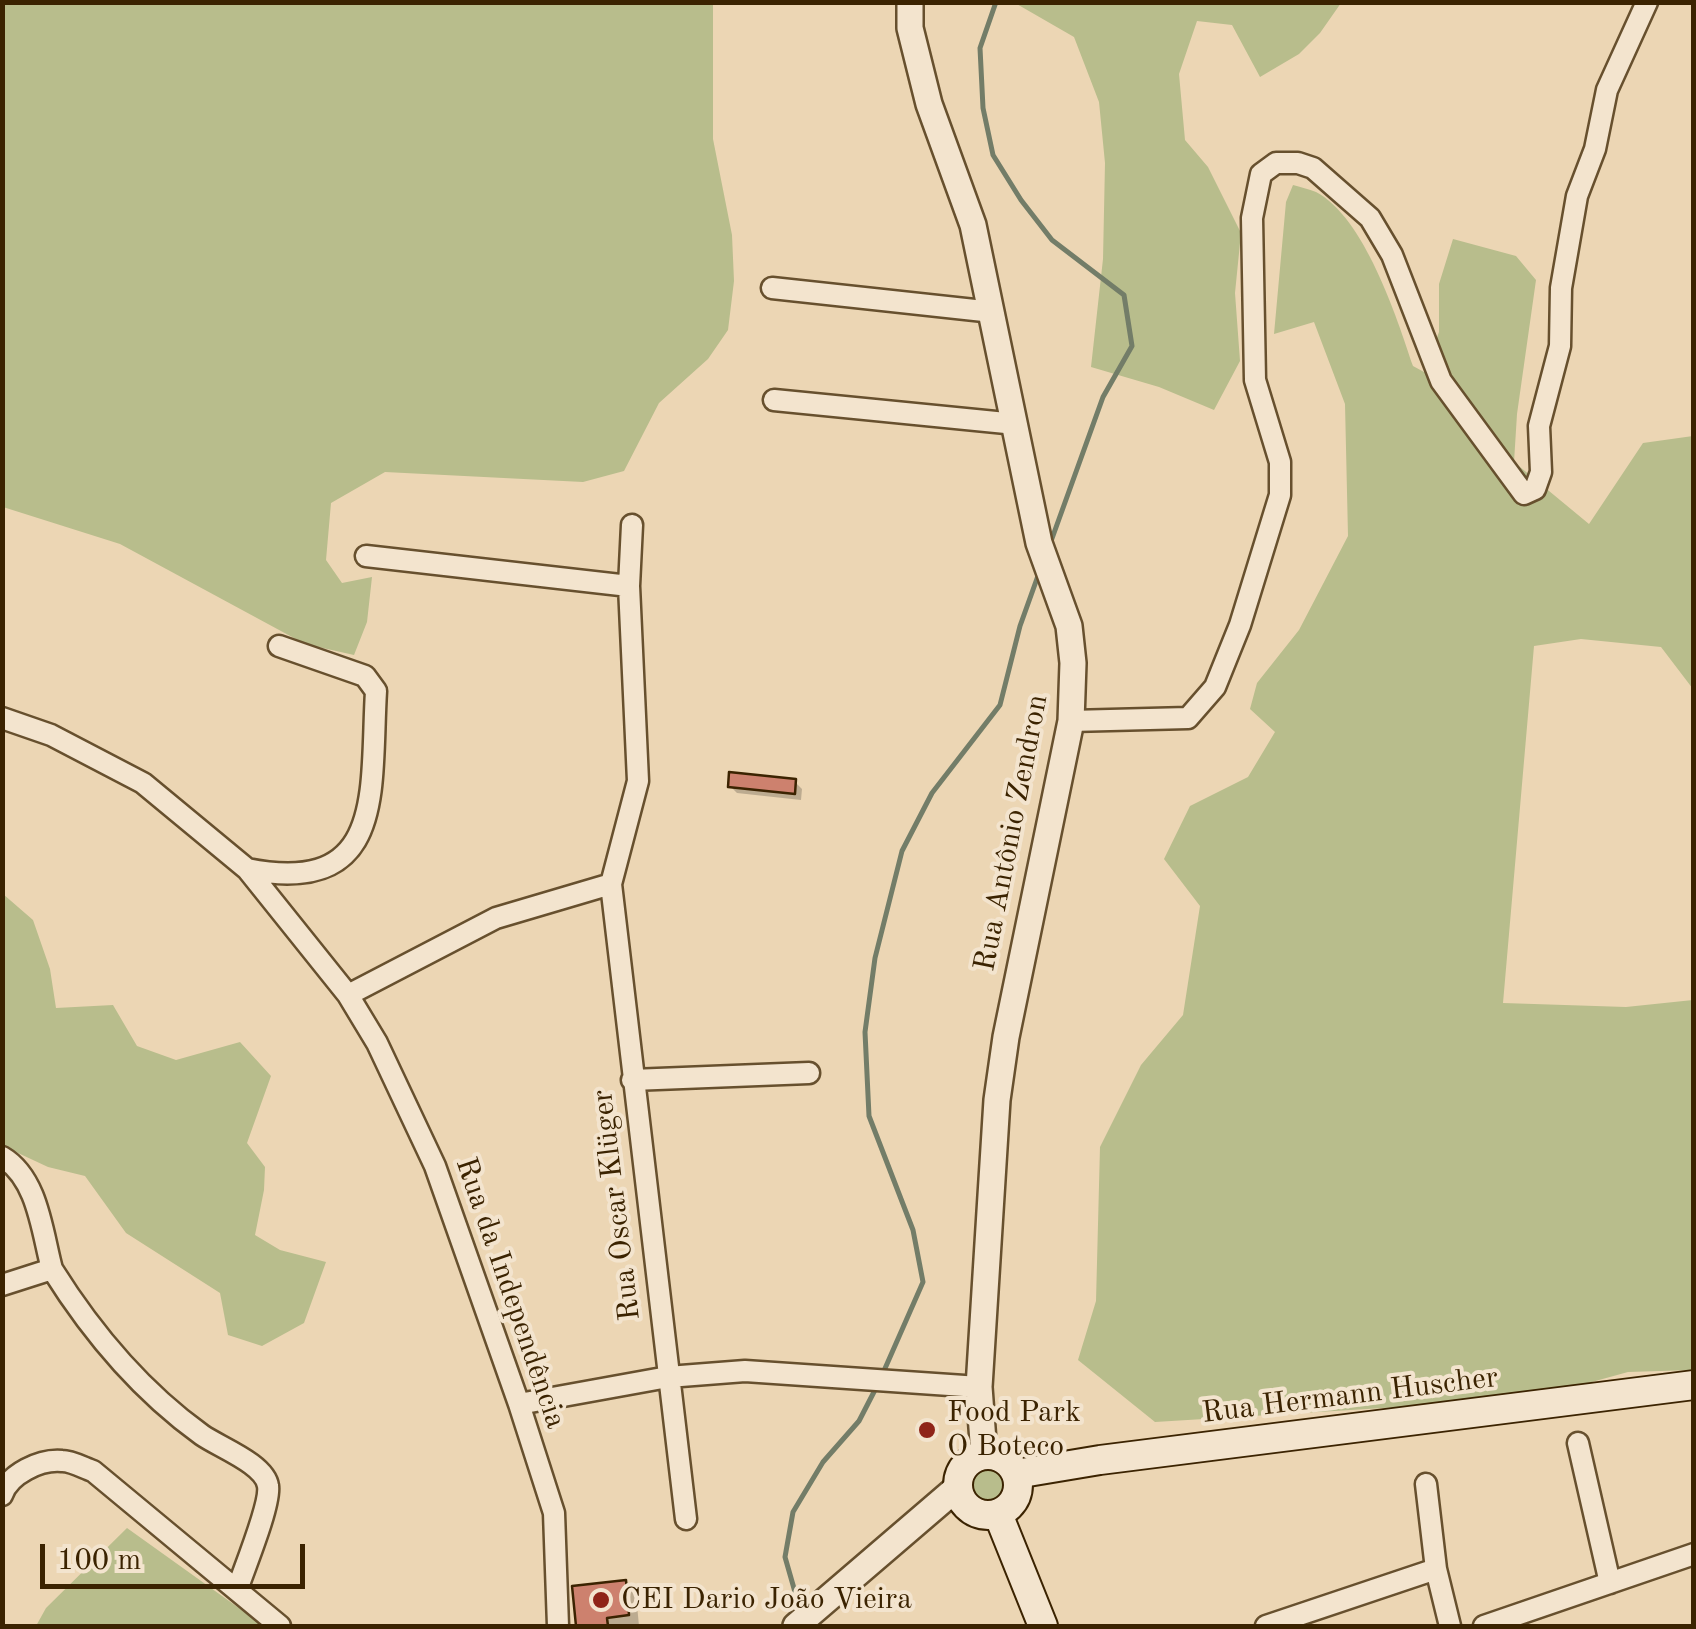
<!DOCTYPE html>
<meta charset="utf-8">
<style>
body{margin:0}
#map{position:relative;width:1696px;height:1629px;overflow:hidden;background:#ecd6b4;font-family:"Old Standard TT",serif}
canvas{display:block}
.frame{position:absolute;inset:0;border:5px solid #3b2301;pointer-events:none}
.scale{position:absolute;left:40px;top:1544px;width:265px;height:45px;box-sizing:border-box;border:5px solid #3b2301;border-top:0;padding-left:12px;font-size:30px;line-height:35px;white-space:nowrap;color:#3b2301;-webkit-text-stroke:8px #f3e4ce;paint-order:stroke}
</style>
<div id="map">
<canvas width="1696" height="1629"></canvas>
<div class="frame"></div>
<div class="scale">100 m</div>
</div>
<script>
const ctx = document.querySelector('canvas').getContext('2d');
ctx.lineJoin = 'round';
function fillPath(path, color) {
  ctx.fillStyle = color;
  ctx.fill(path, 'evenodd');
}
function stroke(path, color, width, dash) {
  ctx.strokeStyle = color;
  ctx.lineWidth = width;
  ctx.lineCap = dash ? 'butt' : 'round';
  ctx.setLineDash(dash || []);
  ctx.stroke(path);
}
function drawText(font, color, halo, rows, align = 'center') {
  ctx.font = font + ' "Old Standard TT",serif';
  ctx.lineWidth = 8;
  ctx.setLineDash([]);
  ctx.textBaseline = 'middle';
  ctx.strokeStyle = halo;
  ctx.fillStyle = color;
  for (const [text, x, y, turn = 0] of rows) {
    ctx.save();
    ctx.translate(x, y);
    ctx.rotate((+turn || 0) * Math.PI / 180);
    ctx.textAlign = isNaN(turn) ? turn : align;
    if (halo) ctx.strokeText(text, 0, 0);
    ctx.fillText(text, 0, 0);
    ctx.restore();
  }
}
const green = new Path2D(`
 M3,2L713,3V139L732,235L734,281L728,330L708,359L659,403L624,471L583,482L385,472L331,503L326,560L342,583L372,577L367,622L354,655L305,644L120,544L3,507Z
 M1015,3H1341L1320,33L1299,54L1260,77L1232,25L1197,21L1179,74L1185,140L1208,167L1241,233L1235,293L1240,361L1214,410L1159,387L1091,367L1103,259L1105,163L1099,102L1074,37Z
 M1293,185C1300,187 1309,189 1316,192C1364,217 1397,317 1413,366L1424,372L1439,332V284L1453,239L1516,256L1536,280L1517,414L1514,462L1589,524L1643,443L1693,436V689L1661,647L1581,639L1534,646L1503,1003L1626,1007L1693,1000V1370L1628,1372L1530,1399L1155,1422L1078,1360L1096,1301L1100,1147L1141,1065L1183,1015L1200,906L1164,859L1190,806L1248,777L1275,732L1250,709L1257,683L1299,630L1348,536L1345,404L1314,322L1274,334L1286,202Z
 M3,894L33,920L50,969L56,1008L113,1005L137,1046L176,1060L240,1042L271,1076L247,1143L265,1167L264,1190L255,1235L280,1250L326,1262L304,1323L262,1346L228,1335L220,1293L126,1233L85,1176L48,1167L3,1146Z
 M969 1485a19 19 0 1 1 38 0a19 19 0 1 1-38 0Z
 M127,1528L264,1626H36L46,1608Z`);
const shadow = new Path2D(`
 M795,782L802,789L801,800L737,793L730,786Z
 M625,1583L636,1594L639,1626H579L575,1588Z`);
const stream = new Path2D(`
 M996,2L980,48L983,108L993,155L1021,200L1052,240L1124,295L1132,346L1103,397L1050,544
 M883,1373L923,1282L913,1230L869,1116L865,1032L875,958L902,851L932,793L1000,705L1020,626L1039,573
 M801,1613L785,1557L793,1512L823,1462L859,1421L876,1388`);
const building = new Path2D(`
 M729,772L796,779L795,794L728,787Z
 M626,1580L629,1615L607,1618L608,1626H576L572,1586Z`);
const minor = new Path2D(`
 M772,288L993,312
 M774,400L1016,424
 M632,525L629,586L638,781L611,884L686,1519
 M366,556L629,586
 M2,718L51,735L143,783L247,869L348,995L377,1043L435,1166L519,1404L554,1513L558,1626
 M1071,721L1188,718L1215,687L1240,625L1280,495V462L1255,380L1252,218L1261,174L1276,163H1298L1313,168L1370,218L1392,255L1441,381L1524,494L1535,489L1541,472L1539,426L1560,346L1561,288L1577,196L1595,149L1607,90L1647,2
 M247,869C387,897 370,790 376,691L365,676L279,646
 M348,995L496,918L611,884
 M632,1080L809,1073
 M2,1157C38,1178 42,1232 52,1269
 M2,1285L52,1269C92,1333 141,1391 202,1435C219,1447 265,1464 268,1486C271,1504 244,1569 237,1590
 M519,1404L668,1377L745,1371L979,1387
 M1578,1443L1610,1583
 M1426,1484L1436,1569L1450,1626
 M2,1495C9,1474 40,1459 62,1461C72,1461 84,1468 93,1471L280,1626
 M1266,1626L1436,1569
 M1484,1626L1694,1554`);
const tertiary = new Path2D(`
 M910,2V28L929,104L973,225L1039,543L1069,626L1073,663L1071,721L1006,1037L997,1100L979,1387L984,1455
 M796,1626L958,1487`);
const secondary = new Path2D(`
 M958 1485a30 30 0 1 1 60 0a30 30 0 1 1-60 0Z
 M1016,1474L1100,1460L1694,1385
 M998,1514L1043,1626`);
const markers = [
 [927,1430,10,"#8f2418"],
 [601,1600,10,"#8f2418"]
];
const streetNames = [
 ["Rua Antônio Zendron",1012,833,-79],
 ["Rua Oscar Klüger",617,1205,-97],
 ["Rua da Independência",510,1293,71],
 ["Rua Hermann Huscher",1350,1396,-7]
];
const poiNames = [
 ["Food Park",947,1413],
 ["O Boteco",947,1447],
 ["CEI Dario João Vieira",621,1600]
];
fillPath(green, '#b8bd8c');
fillPath(shadow, '#0003');
stroke(stream, '#737d68', 5);
fillPath(building, '#cd816e');
stroke(building, '#3b2301', 2.5);
stroke(minor, '#67502e', 25);
stroke(tertiary, '#67502e', 30);
stroke(secondary, '#3b2301', 32);
stroke(minor, '#f3e4ce', 20);
stroke(tertiary, '#f3e4ce', 25);
stroke(secondary, '#f3e4ce', 28);
for (const [x, y, r, color] of markers) {
  const dot = new Path2D();
  dot.arc(x, y, r, 0, 2 * Math.PI);
  ctx.fillStyle = color;
  ctx.fill(dot);
  stroke(dot, '#f3e4ce', 4);
}
drawText('30px', '#3b2301', '#f3e4ce', streetNames);
drawText('30px', '#3b2301', '#f3e4ce', poiNames, 'left');
</script>
